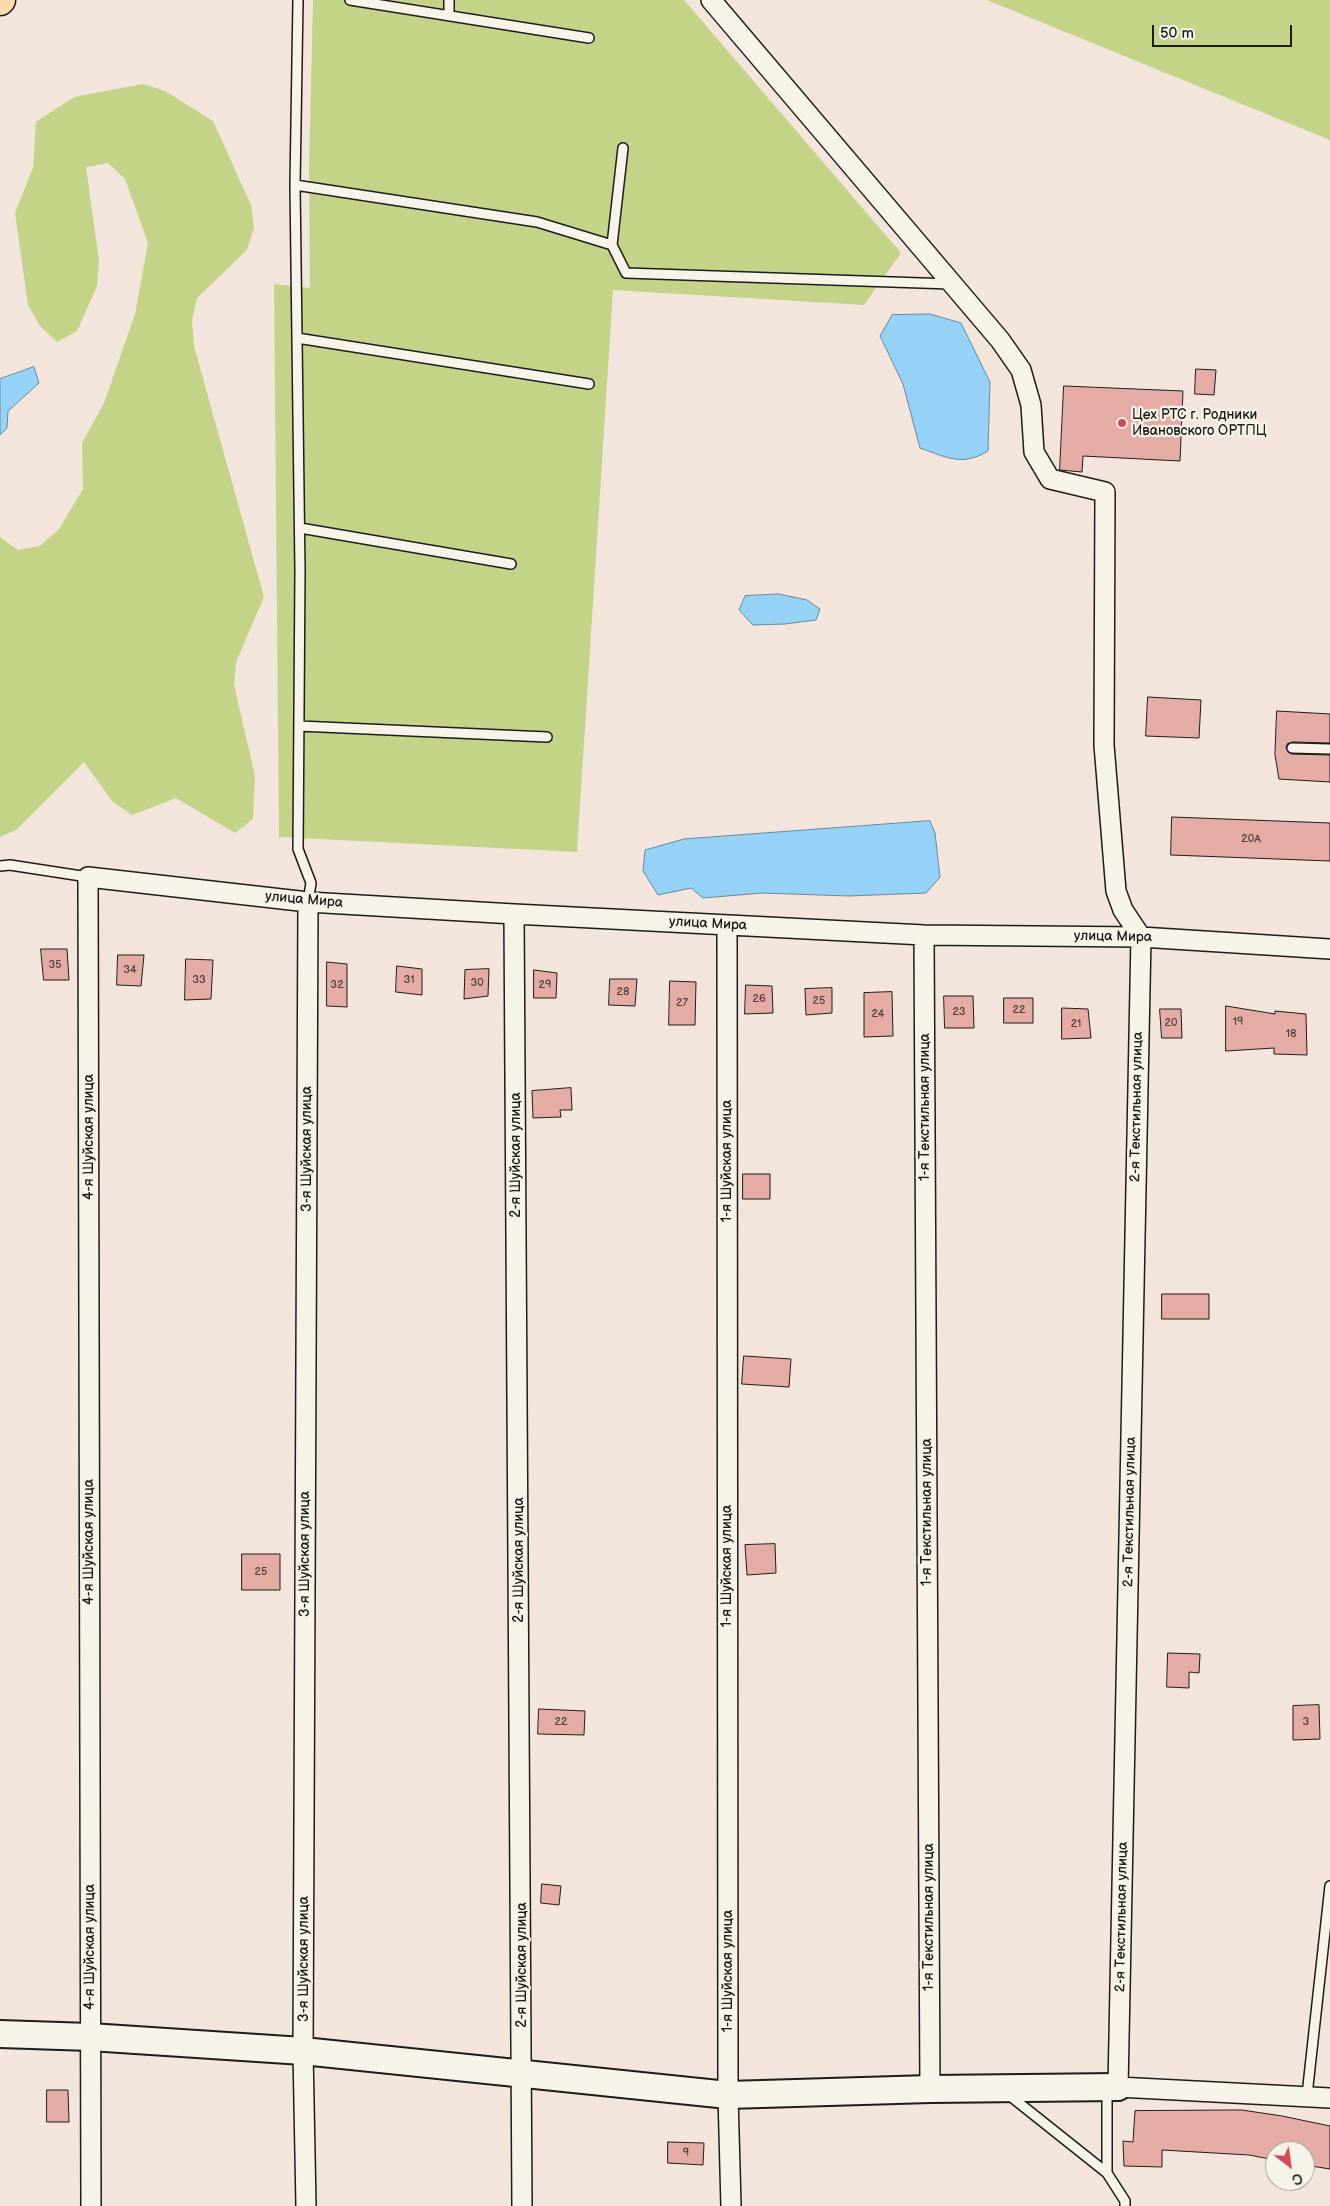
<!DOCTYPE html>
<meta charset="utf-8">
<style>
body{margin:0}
#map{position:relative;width:1330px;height:2206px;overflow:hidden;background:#f3e5db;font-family:"Balsamiq Sans",sans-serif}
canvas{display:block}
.north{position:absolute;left:1265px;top:2141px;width:50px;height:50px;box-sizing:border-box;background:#f7f3e8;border:1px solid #9f9d96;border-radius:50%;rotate:150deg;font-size:14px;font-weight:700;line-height:20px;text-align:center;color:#1c1c1c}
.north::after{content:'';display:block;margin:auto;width:18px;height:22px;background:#d1495b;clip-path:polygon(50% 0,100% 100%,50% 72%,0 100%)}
.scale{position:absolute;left:1152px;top:25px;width:140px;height:22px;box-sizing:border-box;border:2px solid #1c1c1c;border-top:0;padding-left:6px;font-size:15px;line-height:18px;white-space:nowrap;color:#1c1c1c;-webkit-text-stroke:4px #f7f3e8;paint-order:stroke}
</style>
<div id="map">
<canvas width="1330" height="2206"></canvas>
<div class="north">С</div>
<div class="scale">50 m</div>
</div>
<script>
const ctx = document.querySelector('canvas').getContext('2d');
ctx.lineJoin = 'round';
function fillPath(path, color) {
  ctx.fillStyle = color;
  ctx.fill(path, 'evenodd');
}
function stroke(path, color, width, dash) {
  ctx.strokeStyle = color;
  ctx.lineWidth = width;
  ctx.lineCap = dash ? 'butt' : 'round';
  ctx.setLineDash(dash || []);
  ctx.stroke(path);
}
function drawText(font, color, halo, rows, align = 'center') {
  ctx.font = font + ' "Balsamiq Sans",sans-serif';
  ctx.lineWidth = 4.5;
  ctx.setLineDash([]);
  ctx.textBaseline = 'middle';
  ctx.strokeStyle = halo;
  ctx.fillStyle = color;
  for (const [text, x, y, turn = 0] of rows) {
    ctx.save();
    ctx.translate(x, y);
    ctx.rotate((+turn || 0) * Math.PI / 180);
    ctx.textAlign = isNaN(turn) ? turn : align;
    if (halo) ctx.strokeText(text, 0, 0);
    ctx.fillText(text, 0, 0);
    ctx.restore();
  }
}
const green = new Path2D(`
 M313,0H684L901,253L864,305L613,290L577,852L279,837L274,284L310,288L309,167Z
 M987,0H1330V140Z
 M143,84L165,91L213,121L251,205L254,228L247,250L197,298L192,320L194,346L264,597L236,662L234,685L255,776L253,819L235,833L176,798L132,815L112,801L84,762L16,830L0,837V537L18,550L40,546L59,529L83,489L82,443L104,403L135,314L148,243L125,179L108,163L86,167L99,261L97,286L77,331L57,342L40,326L28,305L15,213L33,168L36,122L74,97Z`);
const water = new Path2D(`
 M930,314L961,323L990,382L988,451C962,467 946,457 920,448L903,384L880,336L892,315Z
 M34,367L39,383L8,411L7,428L0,435V379Z
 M779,594L807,600L820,609L816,620L785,624L753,625L739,610L745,596Z
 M930,821L935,833L940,877L926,893L849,896L762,893L703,898L691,888L658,895L643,871L645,850L684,839Z`);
const building = new Path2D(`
 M1196,369L1216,370L1214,395L1195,394Z
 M1064,386L1183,391L1180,461L1083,456L1082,472L1060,470Z
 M1148,697L1201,700L1199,738L1146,736Z
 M1277,711L1330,714V743L1292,742L1287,744L1286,748L1291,754L1330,755V782L1279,779L1275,755Z
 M1172,817L1330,823V861L1171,855Z
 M41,949H67L69,980H44Z
 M118,955H144L141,986L117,985Z
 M186,959L213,960L211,999L185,1000Z
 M327,962L347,964V1007L327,1006Z
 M397,966L422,969V995L396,992Z
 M489,969L488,996L464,999L465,970Z
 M534,970L557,973L556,998H534Z
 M610,979H637L635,1006L609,1005Z
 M670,981L696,982L695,1025H669Z
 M746,985L772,986L773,1013L745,1014Z
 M832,988V1013L806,1015L805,989Z
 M892,992L893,1036L864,1037V993Z
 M944,996H973L974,1028H945Z
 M1004,998H1033V1023H1004Z
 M1226,1006L1275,1014V1011L1306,1014L1307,1055L1274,1054V1048L1226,1051Z
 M1062,1008L1088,1009L1091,1038L1062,1039Z
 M1160,1009H1181L1182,1038H1162Z
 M571,1088L572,1110H560L561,1117L533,1118L532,1091Z
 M743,1174H770V1199H743Z
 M1162,1294H1209V1319H1162Z
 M744,1356L791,1359L789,1387L742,1384Z
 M775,1544L776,1573L747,1575L745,1545Z
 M242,1554H280V1590H242Z
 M1168,1653L1200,1654L1199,1673L1189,1672V1688L1167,1687Z
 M1319,1705L1320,1739L1293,1740V1706Z
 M539,1709L585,1711L584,1735L538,1734Z
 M542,1884L561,1886L559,1905L541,1903Z
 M47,2090H68L69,2122H47Z
 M1242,2110L1282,2116L1330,2126V2169L1305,2165V2151H1275V2160L1249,2155L1162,2150V2167L1124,2166L1123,2141L1133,2142L1135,2111Z
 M668,2142L704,2143L703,2165L668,2163Z`);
const lane = new Path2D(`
 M298,0L295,185L300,570L298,849L311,883L308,902
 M350,0L589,38
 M449,16V0
 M295,185L537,222L612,245L626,273L951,284
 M612,245L623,148
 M297,338L589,384
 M300,528L511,564
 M299,726L547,737
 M1292,748L1330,749
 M0,866L10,865L88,877
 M1107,2090V2173L1125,2201V2206
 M1009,2095L1107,2173
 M1307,2095L1330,1886`);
const street = new Path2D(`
 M711,0L1000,340L1021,370L1031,405L1034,452L1050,479L1105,492L1104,745L1116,891L1123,910L1141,937L1118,2087L1330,2098
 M514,914L522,2206
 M727,925L728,2095L731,2206
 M924,935L930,2089
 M91,2206L88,877L308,902L514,914L924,935L1141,937L1330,949
 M306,2206L303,2051L308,902`);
const secondary = new Path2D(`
 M0,2034L90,2037L303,2051L728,2095L930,2089L1118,2087`);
const primary = new Path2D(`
 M0,1L1,0`);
const markers = [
 [1122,423,5,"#d1495b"]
];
const numberNames = [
 ["20А",1251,839],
 ["35",55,965],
 ["34",130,970],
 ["33",199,980],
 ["31",409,980],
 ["30",477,983],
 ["32",337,985],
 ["29",545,985],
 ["28",623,992],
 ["26",759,999],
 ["25",819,1001],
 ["27",682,1003],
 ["22",1019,1010],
 ["23",959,1012],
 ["24",878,1014],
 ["19",1238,1022],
 ["20",1171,1023],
 ["21",1076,1024],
 ["18",1291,1034],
 ["25",261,1572],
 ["22",561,1722],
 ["3",1306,1722],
 ["9",686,2153]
];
const poiNames = [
 ["Цех РТС г. Родники",1132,415],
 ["Ивановского ОРТПЦ",1132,431]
];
const streetNames = [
 ["улица Мира",304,900,5],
 ["улица Мира",708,924,3],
 ["улица Мира",1113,937,1],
 ["1-я Текстильная улица",925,1107,-90],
 ["2-я Текстильная улица",1137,1107,-89],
 ["4-я Шуйская улица",89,1137,-90],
 ["3-я Шуйская улица",307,1149,-90],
 ["2-я Шуйская улица",516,1155,-90],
 ["1-я Шуйская улица",727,1161,-90],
 ["1-я Текстильная улица",927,1512,-90],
 ["2-я Текстильная улица",1130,1512,-89],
 ["4-я Шуйская улица",89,1542,-90],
 ["3-я Шуйская улица",305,1554,-90],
 ["2-я Шуйская улица",519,1560,-90],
 ["1-я Шуйская улица",727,1566,-90],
 ["1-я Текстильная улица",929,1917,-90],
 ["2-я Текстильная улица",1122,1917,-89],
 ["4-я Шуйская улица",90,1947,-90],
 ["3-я Шуйская улица",304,1959,-90],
 ["2-я Шуйская улица",522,1965,-90],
 ["1-я Шуйская улица",728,1971,-90]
];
fillPath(green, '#c3d388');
fillPath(water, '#96d1f6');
stroke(water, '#65899f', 1);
fillPath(building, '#e5aba5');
stroke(building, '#1c1c1c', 1);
stroke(lane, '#1c1c1c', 12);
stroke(street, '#1c1c1c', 22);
stroke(secondary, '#1c1c1c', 30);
stroke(primary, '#1c1c1c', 31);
stroke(lane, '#f7f3e8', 9);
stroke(street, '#f7f3e8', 19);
stroke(secondary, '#f7f3e8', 26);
stroke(primary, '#fedbac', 28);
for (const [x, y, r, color] of markers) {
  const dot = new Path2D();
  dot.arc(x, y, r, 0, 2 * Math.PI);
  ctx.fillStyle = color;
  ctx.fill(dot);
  stroke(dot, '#f7f3e8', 2);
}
drawText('11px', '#4e403e', null, numberNames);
drawText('14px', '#1c1c1c', '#f7f3e8', poiNames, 'left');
drawText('14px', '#1c1c1c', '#f7f3e8', streetNames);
</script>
